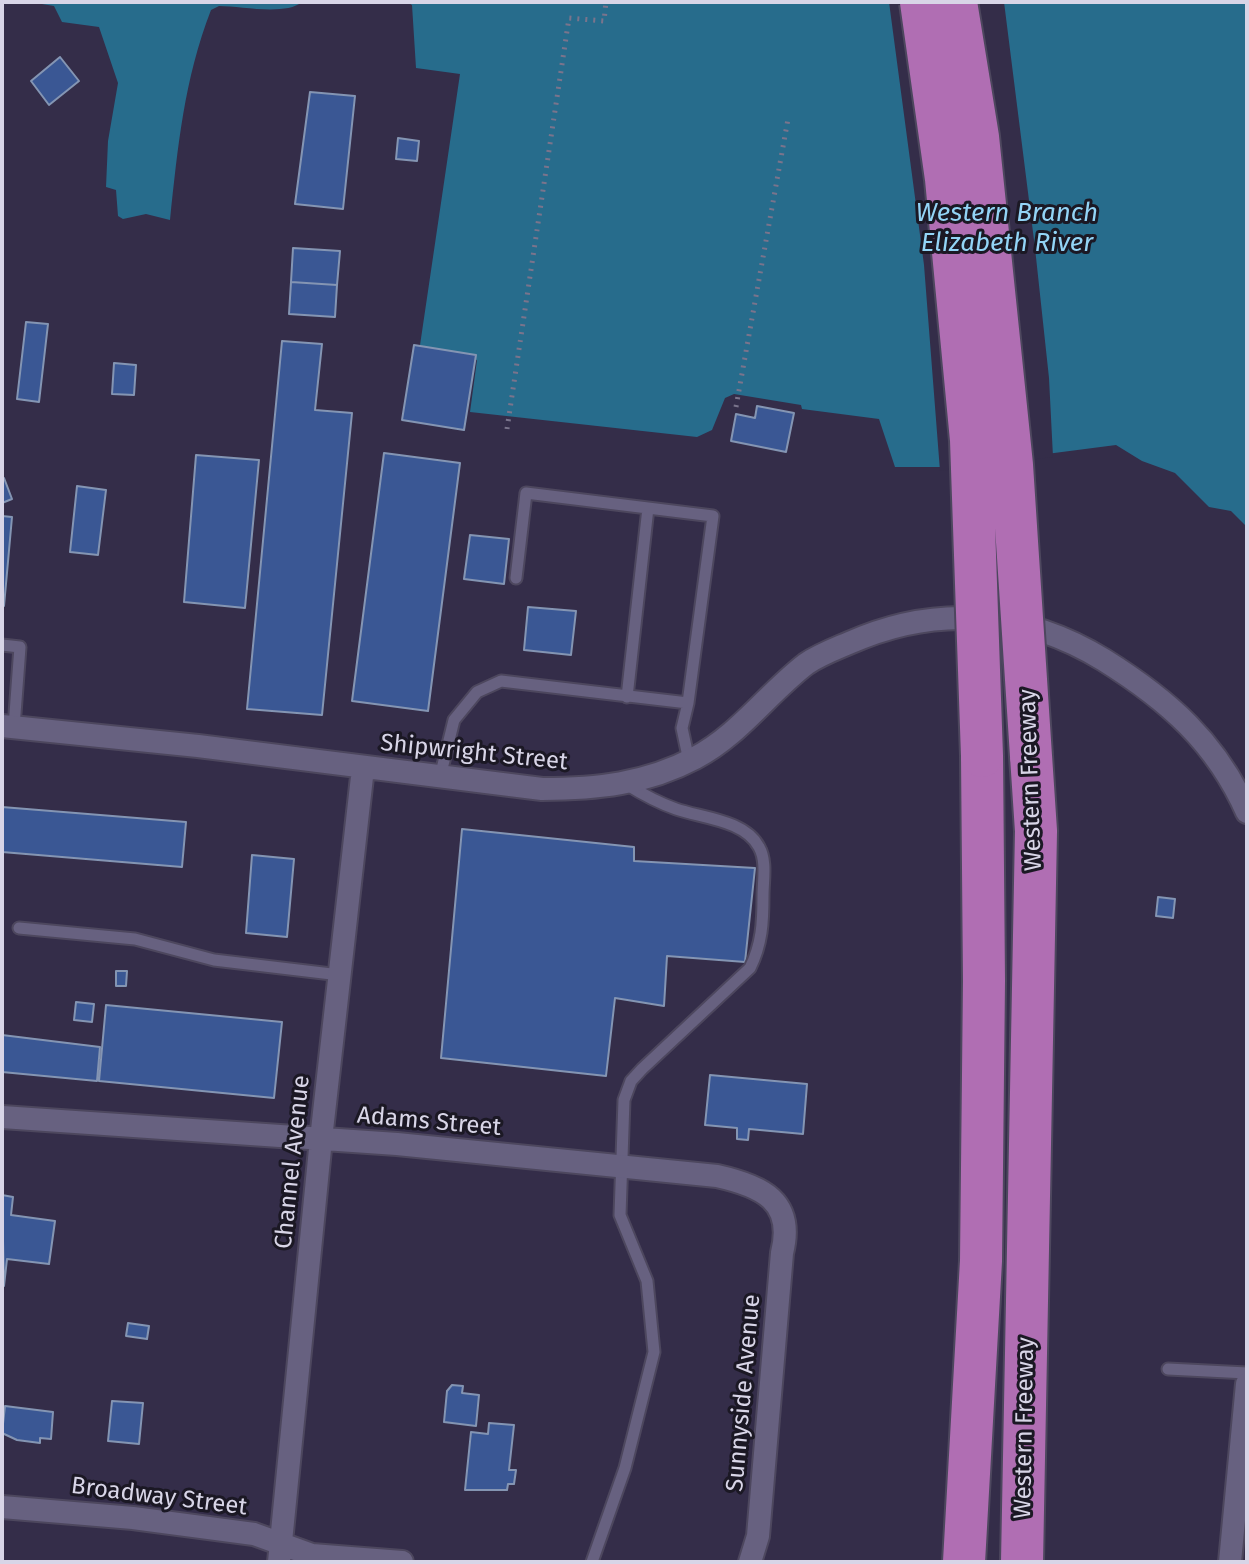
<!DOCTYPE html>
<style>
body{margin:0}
#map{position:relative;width:1249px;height:1564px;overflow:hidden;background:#342d49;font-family:"Fira Sans",sans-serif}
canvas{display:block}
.frame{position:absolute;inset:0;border:4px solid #d8d5e7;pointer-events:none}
</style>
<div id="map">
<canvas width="1249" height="1564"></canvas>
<div class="frame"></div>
</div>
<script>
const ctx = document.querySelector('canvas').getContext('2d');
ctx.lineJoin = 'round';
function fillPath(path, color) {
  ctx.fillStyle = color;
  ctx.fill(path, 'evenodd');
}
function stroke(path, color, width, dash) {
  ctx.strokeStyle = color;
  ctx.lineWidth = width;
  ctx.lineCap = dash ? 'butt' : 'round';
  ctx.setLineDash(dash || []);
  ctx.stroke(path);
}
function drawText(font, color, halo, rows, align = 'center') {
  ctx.font = font + ' "Fira Sans",sans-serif';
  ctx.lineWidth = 6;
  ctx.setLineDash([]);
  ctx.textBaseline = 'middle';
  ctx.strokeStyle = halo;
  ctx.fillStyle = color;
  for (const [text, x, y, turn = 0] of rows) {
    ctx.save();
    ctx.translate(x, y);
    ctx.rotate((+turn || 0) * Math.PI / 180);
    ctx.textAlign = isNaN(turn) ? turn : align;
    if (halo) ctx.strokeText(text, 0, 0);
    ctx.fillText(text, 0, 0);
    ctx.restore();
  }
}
const water = new Path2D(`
 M30,2H302C285,16 241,6 219,6L211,10C184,80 178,146 170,220L146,214L123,219L118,216L116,190L106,187L108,141L118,83L99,27L62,22L54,6Z
 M407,2H1247V527L1231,511L1209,507L1175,473L1142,461L1116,445L946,467H895L879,419L802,409L801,405L734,394L725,398L712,430L697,437L470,412L477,360L419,352L460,74L416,68L412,5Z`);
const pier = new Path2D(`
 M889,2H1004L1035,248L1049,378L1053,457L940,471L924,265Z`);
const building = new Path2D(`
 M60,57L79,81L49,105L31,81Z
 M310,92L355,96L343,209L295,204Z
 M398,138L419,141L417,161L396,159Z
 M293,248L340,251L337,285L291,282Z
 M291,282L337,285L335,317L289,314Z
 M26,322L48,324L39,402L17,399Z
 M282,341L322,344L315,410L352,413L322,715L247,709Z
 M414,345L476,355L464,430L402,420Z
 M114,363L136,365L134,395L112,394Z
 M757,406L794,413L786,452L731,441L736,414L755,418Z
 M384,453L460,463L428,711L352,701Z
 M196,455L259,460L245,608L184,602Z
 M4,478L12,499L2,503V479Z
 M77,486L106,490L98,555L70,552Z
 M2,516L12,517L4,606H2Z
 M470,535L509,539L504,584L464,579Z
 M528,607L576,611L571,655L524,650Z
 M2,807L186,822L182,867L2,852Z
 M462,829L634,847V861L755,868L745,962L667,956L664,1006L615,998L606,1076L441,1058Z
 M252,855L294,859L287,937L246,933Z
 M1158,897L1175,899L1173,918L1156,916Z
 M116,971H127L126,986H116Z
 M76,1002L94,1004L92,1022L74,1020Z
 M106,1005L282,1022L274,1098L99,1081Z
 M2,1035L100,1047L97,1081L2,1072Z
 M710,1075L807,1084L803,1134L749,1129L748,1140L737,1139V1128L705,1125Z
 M2,1195L13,1197L11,1215L55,1221L49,1264L7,1259L4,1286Z
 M128,1323L149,1326L147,1339L126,1336Z
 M452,1385L463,1386L462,1393L479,1395L476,1426L444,1422L447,1391Z
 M112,1401L143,1403L139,1444L108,1441Z
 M5,1406L53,1412L51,1439L40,1438V1443L17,1440L2,1433Z
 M489,1423L514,1425L509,1470H516L514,1484H508L507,1490H465L471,1432L488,1434Z`);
const path = new Path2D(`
 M736,407L788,119
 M507,429L569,18L604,21L606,2`);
const service = new Path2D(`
 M516,578L526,493L713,516L688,703L682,728L689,761
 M2,645L20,647L14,727
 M627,697L648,508
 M440,777L454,720L477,692L501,681L688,703
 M19,928L135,939L214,960L340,975
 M1168,1369L1247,1373
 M592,1562L625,1468L654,1352L647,1281L620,1215L624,1100L631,1081L642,1069L750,968C762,944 763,922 763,896C763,880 767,861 759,847C745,820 702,818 676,809C659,803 642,794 626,784`);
const minor = new Path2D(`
 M2,726L198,746L542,789C596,789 646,784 695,758C739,735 767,694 806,664C819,655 835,649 849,643C936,604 1024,611 1104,660C1168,700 1216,742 1247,812
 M2,1117L397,1144L717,1176C762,1186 795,1201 782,1253L758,1536L750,1562
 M2,1507L133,1518L254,1534L312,1555L402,1562
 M279,1562L321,1139L363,768
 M1230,1562L1247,1384`);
const motorway = new Path2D(`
 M964,1562L981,1261L984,981L982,756
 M1022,1562L1036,831L1031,756`);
const motorwayBridge = new Path2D(`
 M921,2L946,179L971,440L982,756
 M956,2L978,137L1012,465L1031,756`);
const streetNames = [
 ["Shipwright Street",474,753,6],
 ["Western Freeway",1031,780,-92],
 ["Adams Street",429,1122,5],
 ["Channel Avenue",293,1162,-84],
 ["Sunnyside Avenue",744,1393,-85],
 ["Western Freeway",1025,1428,-89],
 ["Broadway Street",159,1497,7]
];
const waterNames = [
 ["Western Branch",1007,214],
 ["Elizabeth River",1007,244]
];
fillPath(water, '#276c8c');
fillPath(pier, '#342d49');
fillPath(building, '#3a5794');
stroke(building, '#8495b3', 2);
stroke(service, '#4d475e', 15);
stroke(minor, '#4d475e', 26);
stroke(motorway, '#4d475e', 46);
stroke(path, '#7a748c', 5, [2, 6]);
stroke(service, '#676180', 11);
stroke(minor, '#676180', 22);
stroke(motorway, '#b06eb3', 42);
stroke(motorwayBridge, '#4d475e', 46, []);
stroke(motorwayBridge, '#b06eb3', 42);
drawText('24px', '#d8d5e7', '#1b1824', streetNames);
drawText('italic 26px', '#93d4f6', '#1b1824', waterNames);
</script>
